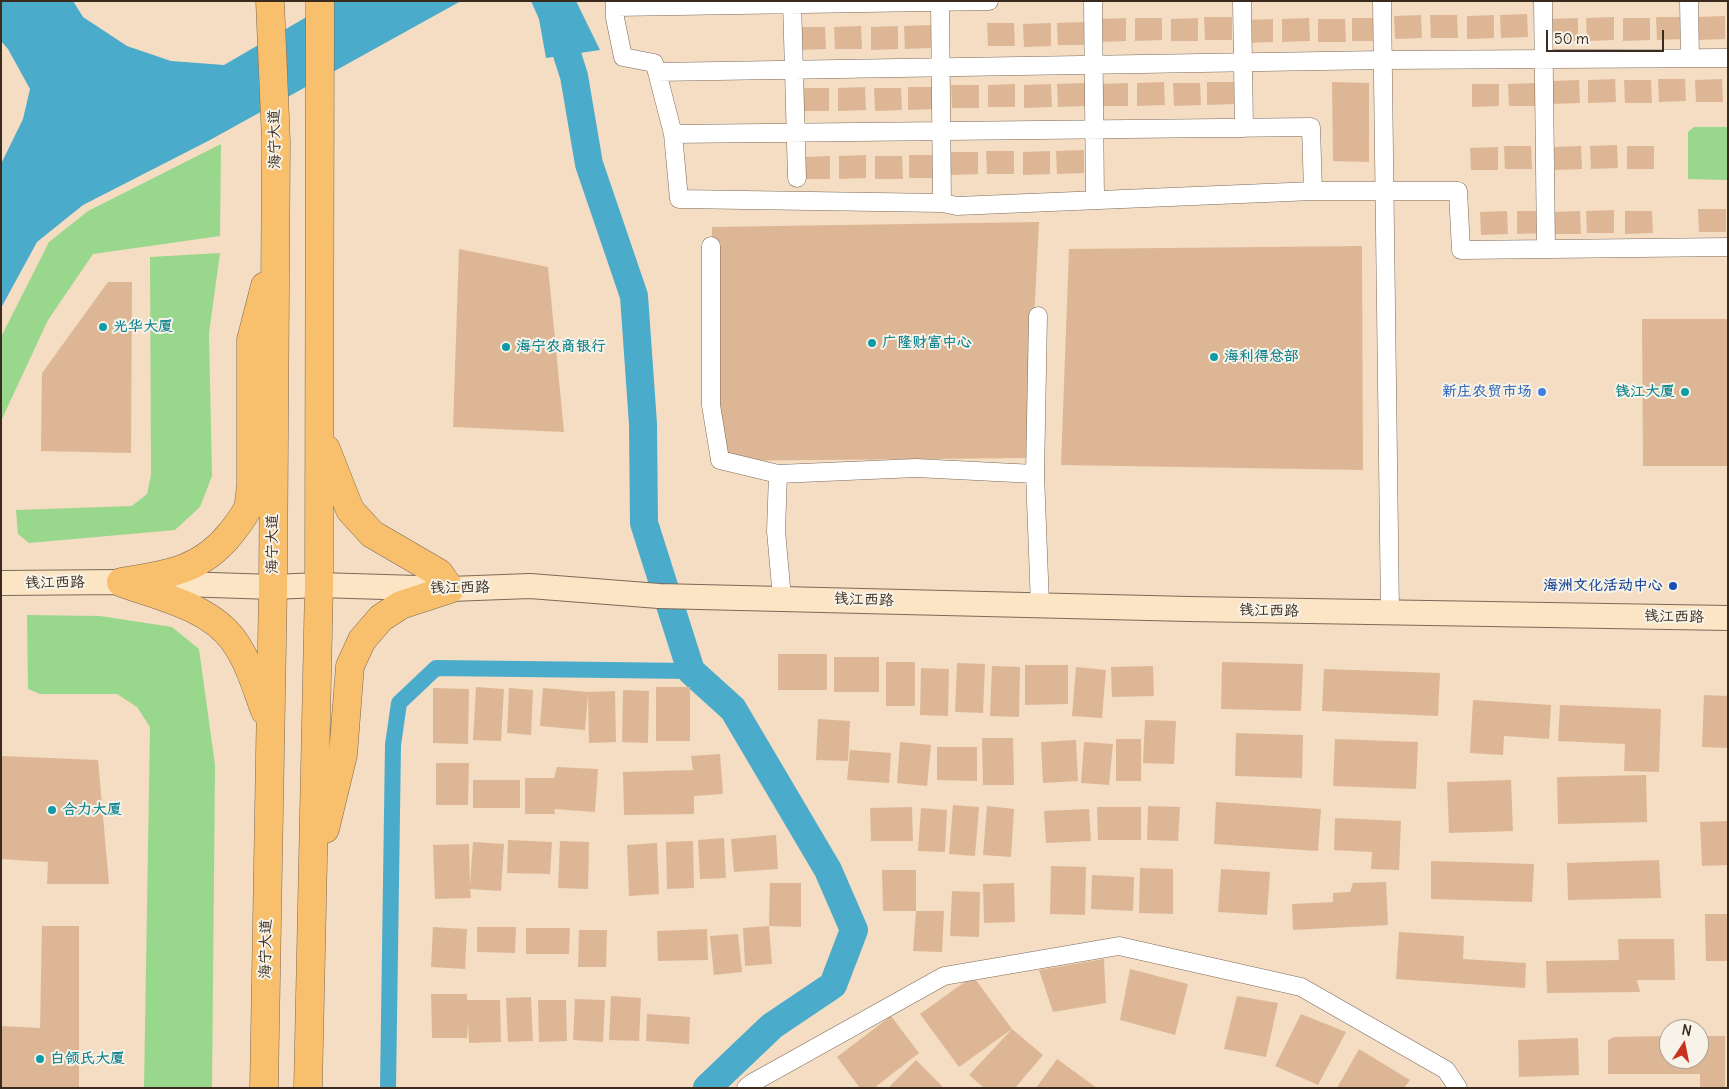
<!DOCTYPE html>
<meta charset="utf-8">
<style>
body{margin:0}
#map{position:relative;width:1729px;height:1089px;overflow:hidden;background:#f4ddc3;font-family:Delius,sans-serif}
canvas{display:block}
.frame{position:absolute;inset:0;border:2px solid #3b2a1e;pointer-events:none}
.north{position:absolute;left:1659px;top:1019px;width:50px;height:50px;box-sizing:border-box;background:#f7f3e8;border:1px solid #aca397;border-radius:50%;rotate:11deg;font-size:14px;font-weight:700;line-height:20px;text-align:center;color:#3b2a1e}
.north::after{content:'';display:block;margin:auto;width:18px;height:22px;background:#c8321e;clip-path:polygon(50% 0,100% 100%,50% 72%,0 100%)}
.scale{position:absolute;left:1546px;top:30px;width:118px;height:22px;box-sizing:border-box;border:2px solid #3b2a1e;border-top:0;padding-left:6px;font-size:15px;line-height:18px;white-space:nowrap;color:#3b2a1e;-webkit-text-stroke:4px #f7f3e8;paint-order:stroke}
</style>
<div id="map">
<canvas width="1729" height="1089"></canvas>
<div class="frame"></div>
<div class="north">N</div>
<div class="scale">50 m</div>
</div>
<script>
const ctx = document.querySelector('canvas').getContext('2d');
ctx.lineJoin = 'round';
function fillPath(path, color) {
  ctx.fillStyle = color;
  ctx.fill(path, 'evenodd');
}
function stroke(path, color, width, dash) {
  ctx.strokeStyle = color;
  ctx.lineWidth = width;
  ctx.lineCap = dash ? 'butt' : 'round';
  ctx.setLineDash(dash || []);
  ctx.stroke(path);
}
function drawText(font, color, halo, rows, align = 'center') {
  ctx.font = font + ' Delius,"LXGW WenKai TC",sans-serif';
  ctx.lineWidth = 4;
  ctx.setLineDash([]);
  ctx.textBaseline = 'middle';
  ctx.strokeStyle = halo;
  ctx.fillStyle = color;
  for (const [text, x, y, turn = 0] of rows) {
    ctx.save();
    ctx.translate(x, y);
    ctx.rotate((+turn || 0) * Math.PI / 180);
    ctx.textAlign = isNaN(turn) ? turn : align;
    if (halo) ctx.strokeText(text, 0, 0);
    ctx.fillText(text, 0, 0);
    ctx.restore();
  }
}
const green = new Path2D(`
 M1694,127H1728V180L1688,179V132Z
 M221,144L220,236L93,254L48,320L1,421V337L49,242L88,211Z
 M220,253L209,333L212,476L200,507L175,530L29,543L18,534L16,510L132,506L147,494L151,475L150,257Z
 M27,615L100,616L172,627L199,649L215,765L212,1088H144L150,727L137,707L117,694H40L28,689Z`);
const water = new Path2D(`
 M1,1H73L83,17L127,46L171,61L224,65L334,1H461L210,140L83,205L37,242L1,308V164L23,119L30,89L8,49L1,41Z
 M531,1H576L600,50L546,58L539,19Z`);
const canal = new Path2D(`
 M388,1088L393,745L399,703L436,668L691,671`);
const river = new Path2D(`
 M550,1L574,76L589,164L634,296L643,424L644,523L691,671L733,709L828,870L854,930L833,985L772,1026L707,1088`);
const building = new Path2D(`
 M1527,14L1528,37L1501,38L1500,15Z
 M1421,15L1422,38L1395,39L1394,16Z
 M1430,15H1457L1458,38H1431Z
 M1494,15V38L1467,39V16Z
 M1725,16V39L1698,40V17Z
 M1204,17H1232V40H1205Z
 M1614,17V40L1587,41L1586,18Z
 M1656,17H1684V39L1657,40Z
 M1126,18V41L1099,42L1098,19Z
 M1135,18H1162V40L1135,41Z
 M1198,18V41H1171V19Z
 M1309,18L1310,41L1282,42V19Z
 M1352,18H1379V41H1352Z
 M1578,18V41H1551L1550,19Z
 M1623,18H1650V40L1623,41Z
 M1273,19V42L1246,43V20Z
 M1318,19H1345L1346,42H1318Z
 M1084,22L1085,45H1058L1057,23Z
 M987,23H1014L1015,46H988Z
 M1051,23V46L1024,47L1023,24Z
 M931,25L932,48L905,49L904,26Z
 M861,26L862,49H835L834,27Z
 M898,26V49L871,50V27Z
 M798,27H825L826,49L799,50Z
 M1615,79L1616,102L1588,103V80Z
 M1658,79H1685L1686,101L1659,102Z
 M1722,79L1723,102H1696L1695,80Z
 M1579,80L1580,103L1552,104V81Z
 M1624,80H1651L1652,103H1625Z
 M1164,82L1165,105L1137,106V83Z
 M1207,82H1234L1235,104L1207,105Z
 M1332,82L1369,83V162L1333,161Z
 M1085,83V106L1058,107L1057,84Z
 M1128,83V106H1101V84Z
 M1173,83H1200L1201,105L1174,106Z
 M1535,83L1536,106H1509L1508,84Z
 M1015,84V107H988V85Z
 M1051,84L1052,107L1024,108V85Z
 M1472,84H1499V106L1472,107Z
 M951,85H979V108H952Z
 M865,87L866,110L838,111V88Z
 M908,87H935V109L908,110Z
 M801,88H829V111H802Z
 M874,88H901L902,110L875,111Z
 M1617,145L1618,168L1591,169L1590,146Z
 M1504,146H1531L1532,169H1505Z
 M1581,146L1582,169L1555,170L1554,147Z
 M1627,146H1654V169H1627Z
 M1498,147V170H1471L1470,148Z
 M1084,150V173L1057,174L1056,151Z
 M986,151H1014V174H987Z
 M1050,151V174L1023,175V152Z
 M950,152H978V174L951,175Z
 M866,155V178L839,179V156Z
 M909,155H936V178H909Z
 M830,156V179H803L802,157Z
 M875,156H902L903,179H875Z
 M1698,209H1726V232H1699Z
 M1614,210V233H1587L1586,211Z
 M1507,211L1508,234L1481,235L1480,212Z
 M1517,211H1544V233L1517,234Z
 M1580,211L1581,234H1553V212Z
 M1625,211H1652L1653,233L1625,234Z
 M1039,222L1027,458L710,461L712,227Z
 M1362,246L1363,470L1061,465L1069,249Z
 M459,249L548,267L564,432L453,427Z
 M108,282H132L131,453L41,451L42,373Z
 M1642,319H1728V466H1643Z
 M778,654H827V690H778Z
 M834,657H879V692H834Z
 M886,662H915V706H886Z
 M1222,662L1303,664L1301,711L1221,709Z
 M957,663L985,664L983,713L955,712Z
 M1025,665H1068V704L1025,705Z
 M992,666L1020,667L1019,717L990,716Z
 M1153,666L1154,696L1112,697L1111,667Z
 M1076,667L1106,670L1102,718L1072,716Z
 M921,668L949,669L948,716L920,715Z
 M1324,669L1440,673L1438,716L1322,711Z
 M476,687L504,689L501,741L473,740Z
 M656,687H690V741H656Z
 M433,688L469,689L468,744L433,743Z
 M509,688L533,690L531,735L507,733Z
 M543,688L588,692L615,691L616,742L589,743L588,694L585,730L540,726Z
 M623,690L649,691L648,743L622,742Z
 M1704,695L1728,696V748L1702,747Z
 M1473,700L1551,705L1549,739L1504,736L1503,755L1470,753Z
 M1560,705L1661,709L1659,772L1624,771L1625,744L1558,741Z
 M818,719L850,721L848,761L816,760Z
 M1145,720L1176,721L1174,764L1143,763Z
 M1236,733L1303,735L1302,778L1235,776Z
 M982,738H1013L1014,785H983Z
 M1116,739H1141V781H1116Z
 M1335,739L1418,742L1416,789L1333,786Z
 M1076,740L1078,781L1043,783L1041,742Z
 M900,742L931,745L927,786L897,783Z
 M1084,742L1113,744L1109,785L1081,783Z
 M937,747H977V781L937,780Z
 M850,750L891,753L889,783L847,780Z
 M720,754L723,794L694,796V814L624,815L623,772L693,770L691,756Z
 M1,756L98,760L109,884H47L48,862L1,859Z
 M436,763H469L468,805H436Z
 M557,767L598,769L595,812L554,809L555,814H525V778H554Z
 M1646,775L1647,822L1558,824L1557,777Z
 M473,780H520V808H473Z
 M1511,780L1513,831L1449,833L1447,782Z
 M1216,802L1321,809L1318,851L1214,844Z
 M953,805L979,807L975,856L949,854Z
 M987,806L1014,809L1011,857L983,855Z
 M1148,806L1180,807L1178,841L1147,840Z
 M912,807L913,841H871L870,808Z
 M1097,807H1141V840H1098Z
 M921,808L947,810L945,852L918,851Z
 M1089,809L1091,841L1046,843L1044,811Z
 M1335,818L1401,821L1399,870L1371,869L1372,852L1334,850Z
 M1728,821V865L1702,866L1700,822Z
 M776,835L778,869L734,872L731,839Z
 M724,838L726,878L700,879L698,840Z
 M508,840L552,842L550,874L507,873Z
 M560,841L589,842L588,889L558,888Z
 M693,841L694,888L667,889L666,842Z
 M473,842L504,844L501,891L470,889L471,898L435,899L433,845L469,844L470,885Z
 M657,843L659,894L629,896L627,845Z
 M1659,860L1661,898L1568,900L1567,863Z
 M1431,861L1534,864L1532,902L1431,899Z
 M1051,866L1086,867L1085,915L1050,914Z
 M1140,868L1173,869V914L1139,913Z
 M1221,869L1270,872L1267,915L1218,912Z
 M882,870H916V911H944L942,952L913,951L916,911H883Z
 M1092,875L1134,877L1133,911L1091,909Z
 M1386,882L1388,925L1293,930L1292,904L1333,902V893L1350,892L1353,883Z
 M770,883H801V927L769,926Z
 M1014,883L1015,922L984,923L983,884Z
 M952,891L980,892L979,937L950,936Z
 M1705,914H1728V961H1706Z
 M42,926H79V1088H1V1026L40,1028Z
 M769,926L772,964L745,966L743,928Z
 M433,927L467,929L465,969L431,967Z
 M477,927H516L515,953L477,952Z
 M526,928H570L569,954H526Z
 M707,929L708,960L658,961L657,931Z
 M579,930H607L606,967H578Z
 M1399,932L1464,936L1463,959L1526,963L1525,988L1396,979Z
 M738,934L742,972L714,975L710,936Z
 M1618,939H1674L1675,980H1637L1640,992L1547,993L1546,961L1619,960Z
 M1104,959L1106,1003L1053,1012L1039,970Z
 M1130,969L1188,984L1175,1035L1120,1020Z
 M973,976L1012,1029L959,1067L920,1014Z
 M431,994H467V1000H500L501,1042L469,1043L468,1021L467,1038H432Z
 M611,996L641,998L639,1041L609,1040Z
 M1237,996L1278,1003L1266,1057L1224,1049Z
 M531,997L533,1041L508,1042L506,998Z
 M575,999L605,1000L603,1042L573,1040Z
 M538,1000H566L567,1041L539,1042Z
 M647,1014L690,1017L689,1044L646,1041Z
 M1301,1014L1346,1032L1318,1085L1275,1066Z
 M891,1016L919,1053L874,1088H860L837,1057Z
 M1012,1029L1043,1055L1015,1088H984L969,1075Z
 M1669,1036V1059H1699V1036H1725V1088H1700V1074H1608V1040L1614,1037Z
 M1578,1038L1579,1075L1519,1077L1518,1040Z
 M1359,1049L1410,1080L1404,1088H1337Z
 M1057,1059L1097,1088H1036Z
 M916,1060L944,1088H888Z`);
const minor = new Path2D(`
 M615,1V18L623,57L654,63L657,72L673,134L679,199L942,203
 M792,1L797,178
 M940,1L942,203L957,206L1313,191H1458L1461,250L1728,247
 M1093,1L1095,200
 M1242,1L1244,128
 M1382,1L1390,613
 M1543,1L1546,249
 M1689,1L1690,58
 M615,7L989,1
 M657,72L1383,60L1728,58
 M673,134L1311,127L1313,191
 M711,246V405L720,460L778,474L916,468L1035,474
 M1038,316L1035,474L1040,605
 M778,474L776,531L782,598
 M746,1088L752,1083L944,976L1119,946L1301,987L1446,1070L1458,1088`);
const secondary = new Path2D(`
 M1,583L121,582L273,587L319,585L450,589L530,586L659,596L1189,609L1728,618`);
const trunk = new Path2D(`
 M121,582C166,575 201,571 231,533C237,525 245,516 248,507C250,500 250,491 251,484V340L265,286
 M122,583C159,596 210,607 234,641C249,662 256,687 265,711
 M325,829L343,755L350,666L362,640L381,618L401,605L450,589L439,573L372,534L350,510L326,449
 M264,1088L273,587L276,142L270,1
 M308,1088L319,585L320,1`);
const markers = [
 [103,327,5,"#0f9aa8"],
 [872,343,5,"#0f9aa8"],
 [506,347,5,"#0f9aa8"],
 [1214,357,5,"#0f9aa8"],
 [1542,392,5,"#3f7fe0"],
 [1685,392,5,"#0f9aa8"],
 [1673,586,5,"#1a4fb4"],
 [52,810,5,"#0f9aa8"],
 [40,1059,5,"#0f9aa8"]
];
const streetNames = [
 ["海宁大道",275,139,-91],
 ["海宁大道",273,544,-90],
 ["钱江西路",55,583,-1],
 ["钱江西路",460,588,-1],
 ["钱江西路",864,600,2],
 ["钱江西路",1269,611,1],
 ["钱江西路",1674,617,1],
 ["海宁大道",266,949,-89]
];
const cultureNames = [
 ["光华大厦",113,327],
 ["广隆财富中心",882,343],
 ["海宁农商银行",516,347],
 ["海利得总部",1224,357],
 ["钱江大厦",1675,392,"right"],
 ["合力大厦",62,810],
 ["白领氏大厦",50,1059]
];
const shopNames = [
 ["新庄农贸市场",1532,392]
];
const transitNames = [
 ["海洲文化活动中心",1663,586]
];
fillPath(green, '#99d78d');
fillPath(water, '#4babca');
stroke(canal, '#4babca', 16);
stroke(river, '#4babca', 28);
fillPath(building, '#ddb795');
stroke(minor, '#7c6958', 19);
stroke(secondary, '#7c6958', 26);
stroke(trunk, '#7c6958', 29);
stroke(minor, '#fff', 18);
stroke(secondary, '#fce5c4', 24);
stroke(trunk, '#f8bf6c', 28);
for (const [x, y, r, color] of markers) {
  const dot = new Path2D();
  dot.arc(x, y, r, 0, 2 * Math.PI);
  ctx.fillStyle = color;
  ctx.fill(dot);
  stroke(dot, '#f7f3e8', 2);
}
drawText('15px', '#3b2a1e', '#f7f3e8', streetNames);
drawText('bold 15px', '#0d838f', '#f7f3e8', cultureNames, 'left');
drawText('bold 15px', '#366cbe', '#f7f3e8', shopNames, 'right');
drawText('bold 15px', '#164399', '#f7f3e8', transitNames, 'right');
</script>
